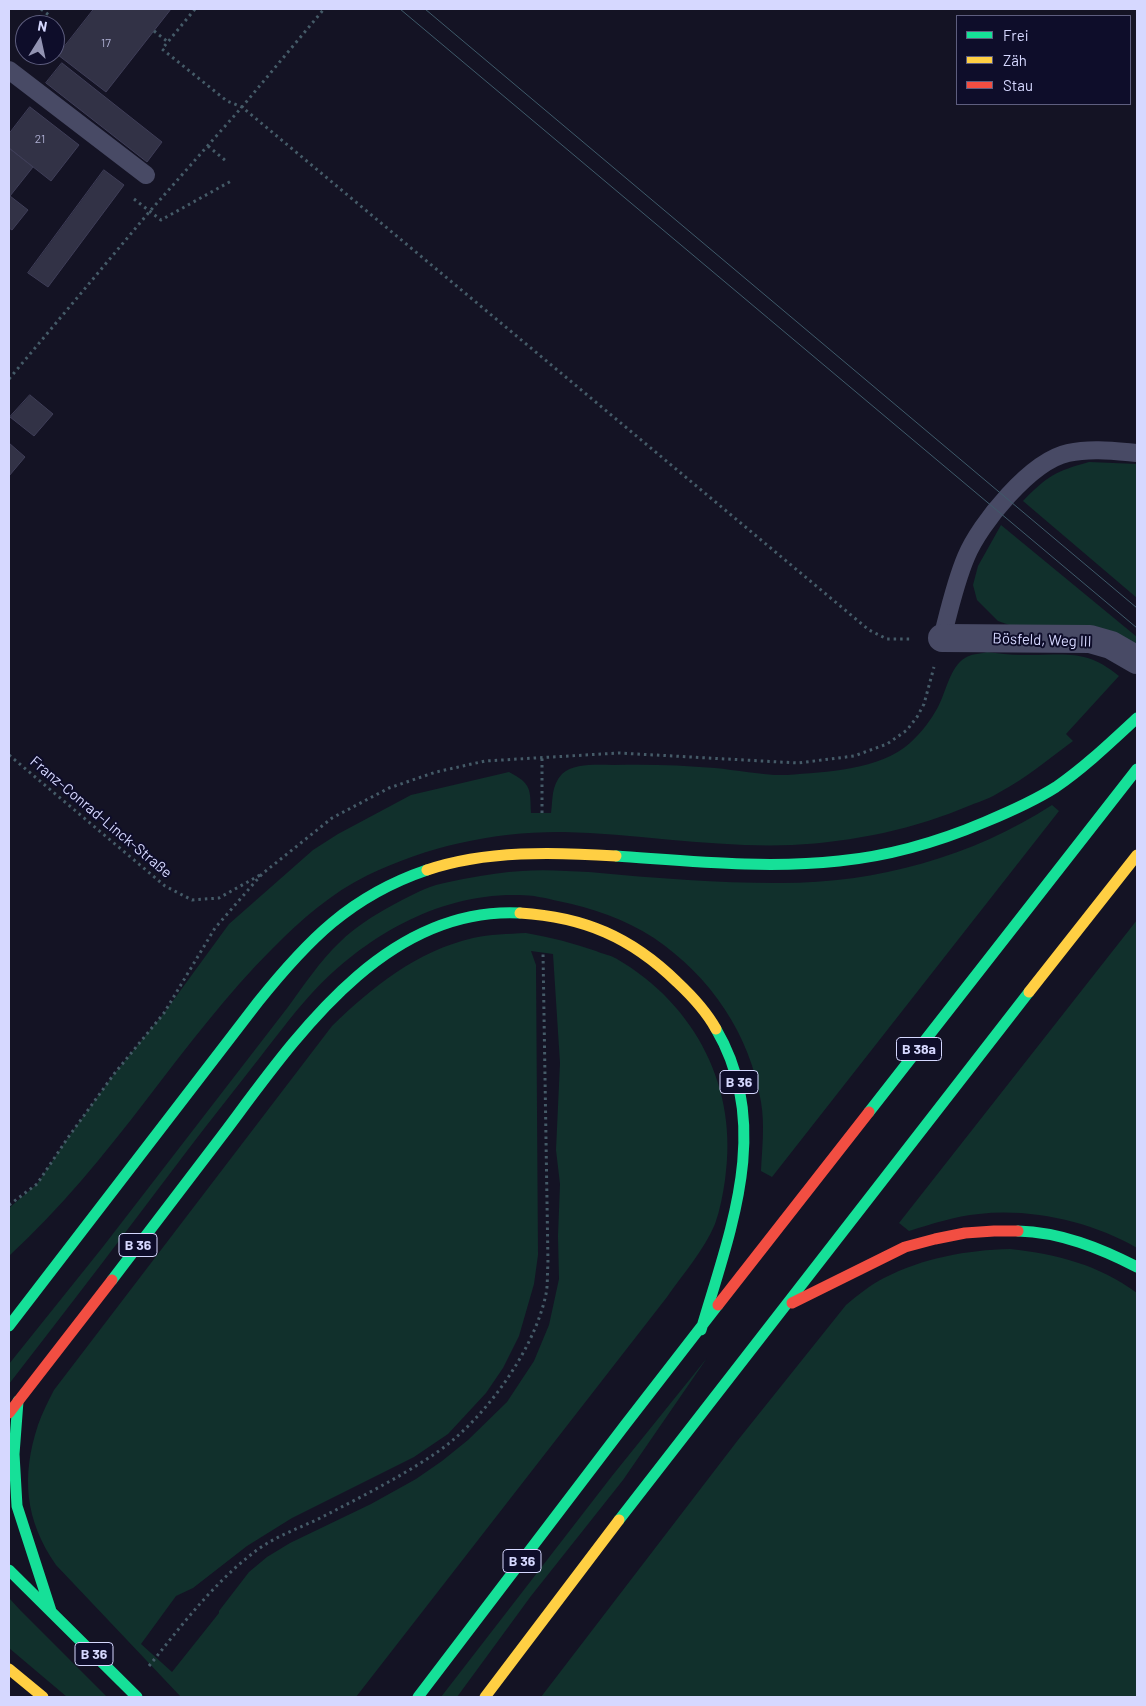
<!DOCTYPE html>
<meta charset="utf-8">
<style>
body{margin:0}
#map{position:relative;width:1146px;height:1706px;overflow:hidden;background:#141324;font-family:Barlow,sans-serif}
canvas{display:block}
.frame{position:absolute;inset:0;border:10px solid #d6d8ff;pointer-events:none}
.legend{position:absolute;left:956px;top:15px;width:175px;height:90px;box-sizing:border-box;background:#0e0d2a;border:1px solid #5e5e7f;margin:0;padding:6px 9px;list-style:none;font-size:15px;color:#d6d8ff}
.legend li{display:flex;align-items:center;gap:10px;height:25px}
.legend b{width:25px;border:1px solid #5e5e7f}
.north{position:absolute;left:15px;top:15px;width:50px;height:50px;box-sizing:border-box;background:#0e0d2a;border:1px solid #5e5e7f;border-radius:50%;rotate:10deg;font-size:14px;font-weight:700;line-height:20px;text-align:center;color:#d6d8ff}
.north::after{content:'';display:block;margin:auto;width:18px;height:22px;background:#9293b2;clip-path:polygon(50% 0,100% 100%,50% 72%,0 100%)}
</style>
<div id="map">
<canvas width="1146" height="1706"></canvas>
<div class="frame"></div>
<ul class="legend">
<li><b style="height:6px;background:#16e098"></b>Frei</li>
<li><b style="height:6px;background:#ffcf43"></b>Zäh</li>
<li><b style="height:6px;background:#f24e42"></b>Stau</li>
</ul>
<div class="north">N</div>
</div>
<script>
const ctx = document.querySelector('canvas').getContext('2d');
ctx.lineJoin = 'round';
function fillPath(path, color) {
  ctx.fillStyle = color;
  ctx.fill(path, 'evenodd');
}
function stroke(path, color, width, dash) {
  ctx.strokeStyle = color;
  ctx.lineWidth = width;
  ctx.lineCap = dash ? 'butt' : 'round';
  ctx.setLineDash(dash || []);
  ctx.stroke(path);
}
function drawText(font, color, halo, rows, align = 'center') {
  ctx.font = font + ' Barlow,sans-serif';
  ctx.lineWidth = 4;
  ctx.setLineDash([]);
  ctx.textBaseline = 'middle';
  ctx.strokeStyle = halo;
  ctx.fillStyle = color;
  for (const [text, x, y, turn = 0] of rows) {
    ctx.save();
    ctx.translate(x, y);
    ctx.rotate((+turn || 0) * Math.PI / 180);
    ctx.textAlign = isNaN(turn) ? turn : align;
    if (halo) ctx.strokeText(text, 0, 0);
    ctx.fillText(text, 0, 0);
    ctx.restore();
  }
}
const green = new Path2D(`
 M1089,462L1137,464V598L1023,501C1047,476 1056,471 1089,462Z
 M1001,525L1137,637V646L1015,627L998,621L977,600L973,585L978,566Z
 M987,652C998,653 1010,655 1021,655C1063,656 1084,647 1119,676L1066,734L1073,741C1049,759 1026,778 1000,792C991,798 981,801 971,805C915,829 853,842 792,845C716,848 640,834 564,832C497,831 428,846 368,875C331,893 301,920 273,948C226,995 187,1047 147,1099C104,1155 60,1209 9,1256V1208L37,1184L67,1139L114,1074L164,1013L229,924L313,850L338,834L411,795L509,772C532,784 530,789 531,813H551C553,799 551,786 562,774C574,763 597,765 613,765C648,764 680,765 715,768C736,770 767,776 787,775C826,772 880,770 910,743C921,733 931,720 938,707C946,692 950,667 965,658C970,654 980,654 987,652Z
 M1052,805L1059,811L772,1177L761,1171C762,1149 765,1125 761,1102C750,1034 711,977 654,938C625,919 592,908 558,901C546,898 532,895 519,895C439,893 365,936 312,993C291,1016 273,1041 254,1065C232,1093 209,1122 187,1151C128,1229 69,1307 9,1384V1364L102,1248L288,1007C304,985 320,961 340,942C355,927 373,916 391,906C406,898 420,890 436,885C447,882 458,880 469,878C486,875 504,872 522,871C544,869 567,871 589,872C622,875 655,878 688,880C717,882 747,883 776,883C873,884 970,858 1052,805Z
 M1137,920V1248C1092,1222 1032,1208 979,1214C955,1216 932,1224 909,1231L899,1223Z
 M526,933C550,937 573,943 596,951C602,954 611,955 617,959C696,1005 739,1089 725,1180C723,1194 720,1210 715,1224C704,1250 683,1274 667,1297L356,1697H181L56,1565C25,1520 21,1477 38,1425C42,1413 48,1402 54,1390L332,1026C372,987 417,951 473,938C490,934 508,934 526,933ZM531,951L553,954L560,1063L556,1150L560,1184L558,1236L559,1279L549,1325L534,1361L507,1402L468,1440L442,1461L416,1479L371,1504L290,1543L267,1557L249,1572L219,1611V1613L172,1672L141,1644L176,1596L193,1588L247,1546L292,1518L414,1457L448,1434L486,1393L503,1368L519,1336L534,1284L538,1255L536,965Z
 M1010,1249C1057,1254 1099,1265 1137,1293V1697H541L738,1440L846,1305C858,1295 870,1285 884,1278C923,1258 967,1250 1010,1249Z
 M707,1358L623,1480L531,1596L457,1697H441L612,1476Z
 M9,1598L21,1611L107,1697H67L9,1648Z`);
const building = new Path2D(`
 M94,9H171L106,92L58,55Z
 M62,63L162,142L147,162L46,83Z
 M30,107L79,145L51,181L9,148V134Z
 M9,148L33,167L10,196L28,210L12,230L9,228Z
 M104,170L124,185L48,287L28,273Z
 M30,395L53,414L34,436L10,417Z
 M9,443L25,457L9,476Z`);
const path = new Path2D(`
 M41,9L50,16
 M195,9L162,49L227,101L242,107L869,630L887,639H913
 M154,31L168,42
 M208,146L226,161
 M134,199L161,220L233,180
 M9,379L150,211L242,107L324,9
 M9,755L165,886L192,900L219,898L260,875
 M542,813V757
 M9,1205L37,1184L67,1139L114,1074L164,1013L215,928L262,874L332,818L389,788L436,772L485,761L619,753L798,763L854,756L887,744L907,730L917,717L924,704L934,667
 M149,1666C182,1625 214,1582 257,1550C279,1534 304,1527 328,1514C363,1496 400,1477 433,1455C482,1423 534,1352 546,1294C548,1284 547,1274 548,1264L543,952`);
const lane = new Path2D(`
 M9,70L146,175
 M942,638C949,611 955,583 966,557C980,523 1031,461 1068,453C1091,448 1114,451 1137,453`);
const street = new Path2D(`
 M942,638L1090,639L1111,645L1137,660`);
const fast = new Path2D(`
 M616,856C690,861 765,869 839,861C890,856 938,842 985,822C1009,812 1034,801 1056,787C1085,767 1111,742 1137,718
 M869,1112L1137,769
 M1018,1231C1060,1232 1100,1248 1137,1267
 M112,1280C149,1231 187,1182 224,1133C296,1037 384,906 520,913
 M9,1326L258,1002C307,941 350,896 427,870
 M701,1330C730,1231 773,1126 716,1029
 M18,1401L14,1454L17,1506L51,1611
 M619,1520L1029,992
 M9,1570L137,1697
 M418,1697L625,1425L718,1305`);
const slow = new Path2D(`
 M427,870C486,850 555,852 616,856
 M520,913C584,917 631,937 677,982C692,996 706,1011 716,1029
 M1029,992L1137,855
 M9,1669L43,1697
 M485,1697L619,1520`);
const jam = new Path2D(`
 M792,1303L905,1247L935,1239L965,1233L994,1231H1018
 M718,1305L869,1112
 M9,1413L112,1280`);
const tram = new Path2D(`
 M400,9L1137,628
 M425,9L1137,608`);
const numberNames = [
 ["17",106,43],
 ["21",40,139]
];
const shields = [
 [919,1049,45],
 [739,1082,38],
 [138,1245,38],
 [522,1561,38],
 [94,1654,38]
];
const shieldNames = [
 ["B 38a",919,1049],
 ["B 36",739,1082],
 ["B 36",138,1245],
 ["B 36",522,1561],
 ["B 36",94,1654]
];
const streetNames = [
 ["Bösfeld, Weg III",1042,640,2],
 ["Franz-Conrad-Linck-Straße",101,817,40]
];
fillPath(green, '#11302c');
fillPath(building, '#323246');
stroke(building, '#3f3e58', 1);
stroke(path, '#455b68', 3, [2.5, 4]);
stroke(lane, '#484a65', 18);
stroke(street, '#484a65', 28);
stroke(fast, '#16e098', 11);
stroke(slow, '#ffcf43', 11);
stroke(jam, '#f24e42', 11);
stroke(tram, '#3f5a6a', 1);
drawText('12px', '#adaed1', null, numberNames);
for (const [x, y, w] of shields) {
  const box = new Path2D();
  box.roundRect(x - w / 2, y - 11.5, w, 23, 4);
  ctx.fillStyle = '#0e0d2a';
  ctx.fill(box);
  stroke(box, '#d6d8ff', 1);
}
drawText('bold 14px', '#d6d8ff', null, shieldNames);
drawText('15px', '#d6d8ff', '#0e0d2a', streetNames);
</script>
